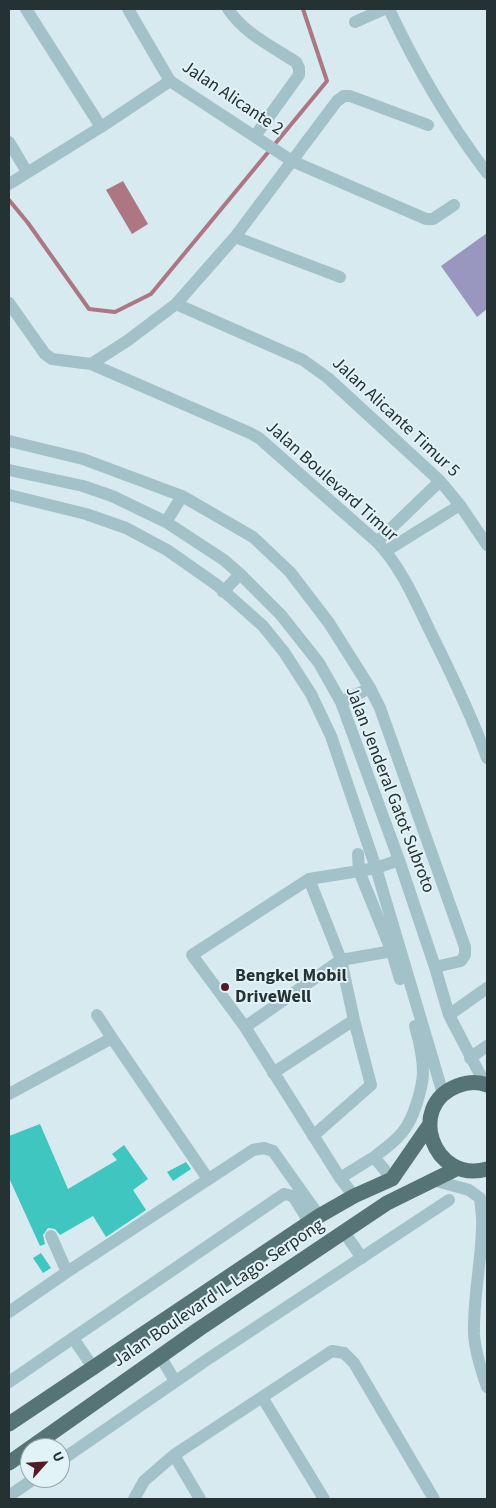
<!DOCTYPE html>
<style>
body{margin:0}
#map{position:relative;width:496px;height:1508px;overflow:hidden;background:#d6eaf0;font-family:"Source Sans 3",sans-serif}
canvas{display:block}
.frame{position:absolute;inset:0;border:10px solid #253233;pointer-events:none}
.north{position:absolute;left:20px;top:1438px;width:50px;height:50px;box-sizing:border-box;background:#e2f3f8;border:1px solid #96a6a9;border-radius:50%;rotate:64deg;font-size:14px;font-weight:700;line-height:20px;text-align:center;color:#253233}
.north::after{content:'';display:block;margin:auto;width:18px;height:22px;background:#541b27;clip-path:polygon(50% 0,100% 100%,50% 72%,0 100%)}
</style>
<div id="map">
<canvas width="496" height="1508"></canvas>
<div class="frame"></div>
<div class="north">U</div>
</div>
<script>
const ctx = document.querySelector('canvas').getContext('2d');
ctx.lineJoin = 'round';
function fillPath(path, color) {
  ctx.fillStyle = color;
  ctx.fill(path, 'evenodd');
}
function stroke(path, color, width, dash) {
  ctx.strokeStyle = color;
  ctx.lineWidth = width;
  ctx.lineCap = dash ? 'butt' : 'round';
  ctx.setLineDash(dash || []);
  ctx.stroke(path);
}
function drawText(font, color, halo, rows, align = 'center') {
  ctx.font = font + ' "Source Sans 3",sans-serif';
  ctx.lineWidth = 4;
  ctx.setLineDash([]);
  ctx.textBaseline = 'middle';
  ctx.strokeStyle = halo;
  ctx.fillStyle = color;
  for (const [text, x, y, turn = 0] of rows) {
    ctx.save();
    ctx.translate(x, y);
    ctx.rotate((+turn || 0) * Math.PI / 180);
    ctx.textAlign = isNaN(turn) ? turn : align;
    if (halo) ctx.strokeText(text, 0, 0);
    ctx.fillText(text, 0, 0);
    ctx.restore();
  }
}
const green = new Path2D(`
 M487,233V309L477,317L441,266Z`);
const water = new Path2D(`
 M123,181L148,224L132,234L106,190Z`);
const stream = new Path2D(`
 M9,200L28,223L89,309L115,312L151,294L327,81L303,9`);
const building = new Path2D(`
 M40,1124L68,1189L117,1160L112,1154L124,1145L148,1179L133,1190L146,1210L106,1237L93,1216L60,1235L55,1229L48,1228L43,1235L45,1244L40,1246L9,1178V1136Z
 M186,1162L191,1169L173,1181L167,1172Z
 M41,1253L51,1268L43,1273L33,1258Z`);
const minor = new Path2D(`
 M26,9L101,127
 M128,9L170,81L292,161L426,219H433L454,205
 M228,9C245,34 271,46 296,62L299,68V75L255,136
 M389,9C417,69 447,120 487,173
 M355,22L384,9
 M9,142L27,172
 M9,184L101,127L170,81
 M235,237L340,277
 M9,303L45,354L52,359L91,364L250,433L259,438L377,542C400,565 416,602 430,631C451,673 471,714 487,758
 M176,304L303,360L328,378L440,481L460,505L487,545
 M91,364L127,341L176,304L235,237L337,101L344,96H350L428,125
 M9,441L83,459L182,496L253,537L290,572L329,623L370,688L380,708L465,947V955L461,961L435,967
 M9,470L83,486L112,496L166,522L224,560L240,574L281,615L319,663L341,702L399,860L435,967L449,1015L485,1084
 M9,495L86,514L126,528L167,550L217,585L263,626L284,652L311,694L331,736L376,868L443,1094
 M166,522L182,496
 M377,542L440,481
 M386,551L460,505
 M223,592L240,574
 M341,702L370,688
 M399,860L376,868L359,871L392,952L400,979
 M97,1015L112,1038L208,1179
 M449,1015L487,988
 M245,1027L341,960L398,950
 M470,1058L487,1046
 M273,1073L354,1020L341,960L309,879
 M9,1094L112,1038
 M313,1136L371,1085L354,1020
 M340,1178L374,1157
 M392,1179L374,1157C386,1148 401,1137 408,1124C415,1112 423,1086 423,1072C423,1057 419,1040 415,1026
 M433,1180L469,1190L480,1198C481,1208 483,1219 482,1229C481,1264 473,1299 474,1334C475,1351 481,1370 487,1387
 M354,1196L340,1178L245,1027L192,955L309,879L359,871L358,854
 M344,1232L362,1258
 M51,1236L67,1272
 M9,1312L67,1272L253,1150L264,1148L273,1151L319,1216
 M73,1338L284,1194L293,1196L310,1223
 M160,1356L175,1381
 M9,1382L73,1338L94,1369
 M262,1397L324,1499
 M174,1455L200,1499
 M60,1461L208,1359L449,1200
 M9,1496L35,1478
 M134,1499L144,1481L174,1455L332,1351L344,1353L354,1363L434,1499`);
const major = new Path2D(`
 M487,1085C477,1081 467,1082 457,1086C406,1106 433,1184 487,1169
 M9,1424L319,1216L354,1196L392,1179L430,1124
 M9,1463L199,1329L387,1203L458,1168`);
const markers = [
 [225,987,5,"#541b27"]
];
const streetNames = [
 ["Jalan Alicante 2",232,99,34],
 ["Jalan Alicante Timur 5",395,418,43],
 ["Jalan Boulevard Timur",331,482,42],
 ["Jalan Jenderal Gatot Subroto",389,790,69],
 ["Jalan Boulevard IL Lago. Serpong",219,1294,-34]
];
const poiNames = [
 ["Bengkel Mobil",235,977],
 ["DriveWell",235,998]
];
fillPath(green, '#9997bf');
fillPath(water, '#ad7683');
stroke(stream, '#ad7683', 4);
fillPath(building, '#3fc6c0');
stroke(minor, '#a3c1c8', 12);
stroke(major, '#567375', 15);
for (const [x, y, r, color] of markers) {
  const dot = new Path2D();
  dot.arc(x, y, r, 0, 2 * Math.PI);
  ctx.fillStyle = color;
  ctx.fill(dot);
  stroke(dot, '#e2f3f8', 2);
}
drawText('18px', '#253233', '#e2f3f8', streetNames);
drawText('bold 18px', '#253233', '#e2f3f8', poiNames, 'left');
</script>
